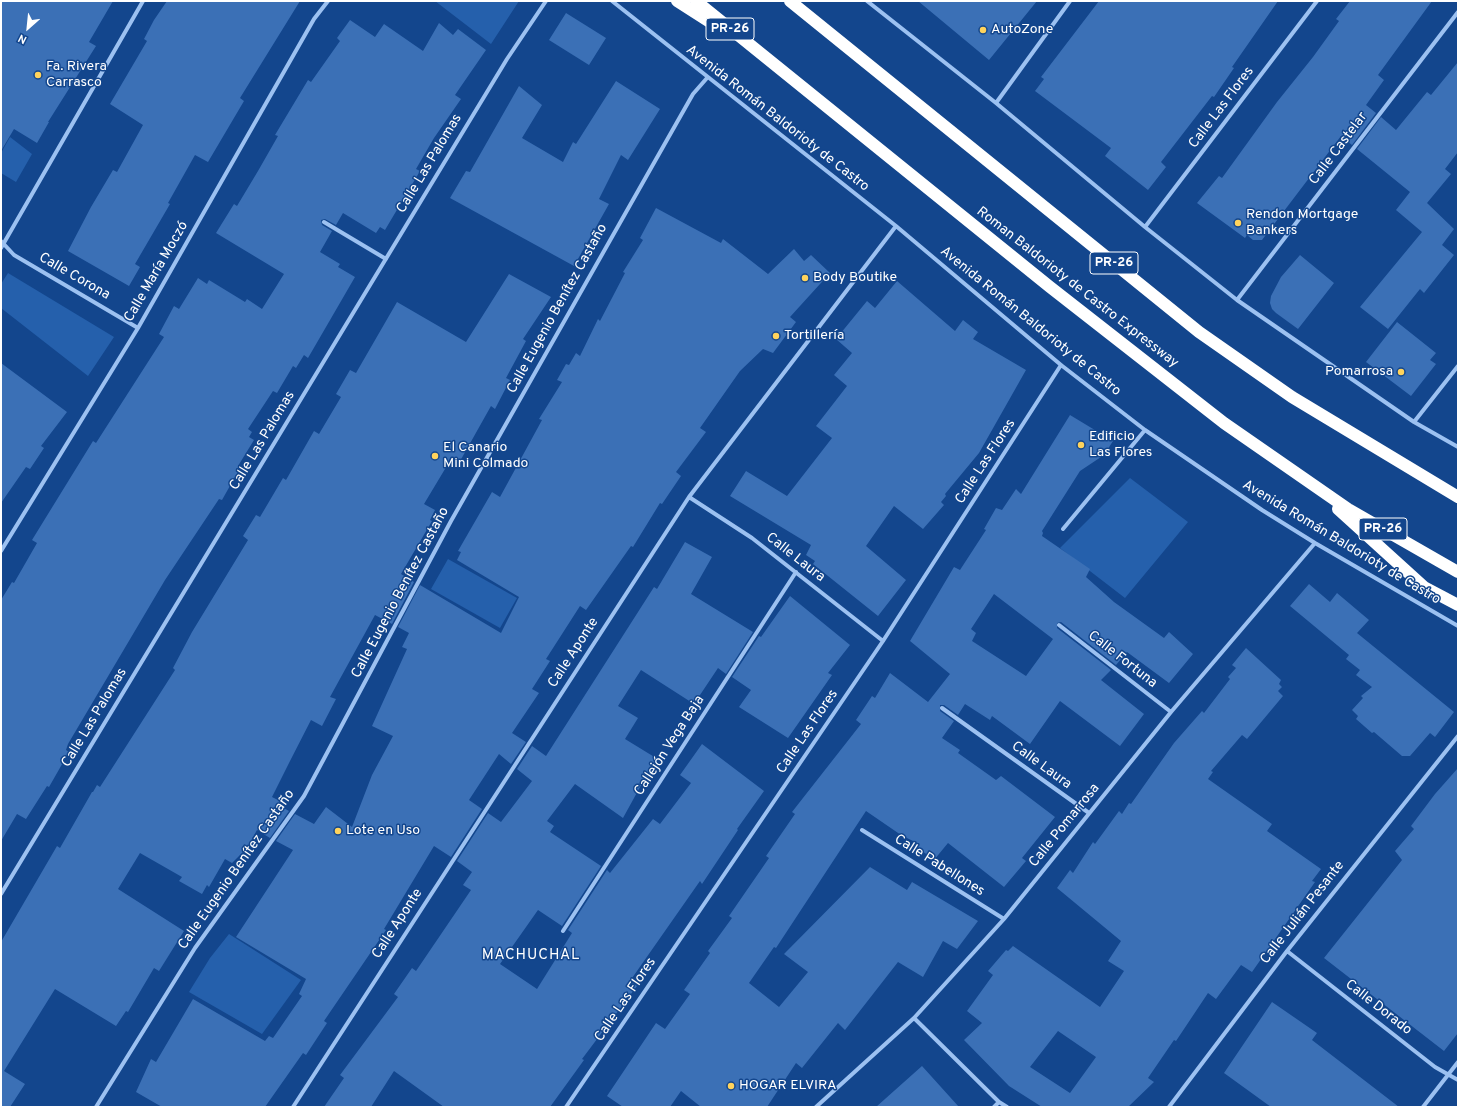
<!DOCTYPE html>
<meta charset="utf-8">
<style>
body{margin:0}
#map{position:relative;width:1459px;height:1108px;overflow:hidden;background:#13468d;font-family:Overpass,sans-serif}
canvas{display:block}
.frame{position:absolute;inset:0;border:2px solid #fff;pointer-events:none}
.north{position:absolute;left:8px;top:8px;width:40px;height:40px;-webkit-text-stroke:3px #13468d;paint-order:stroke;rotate:207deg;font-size:11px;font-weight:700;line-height:16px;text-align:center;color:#fff}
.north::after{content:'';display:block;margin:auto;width:14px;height:18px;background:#fff;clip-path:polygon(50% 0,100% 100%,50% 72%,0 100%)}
</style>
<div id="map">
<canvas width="1459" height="1108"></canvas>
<div class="frame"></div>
<div class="north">N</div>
</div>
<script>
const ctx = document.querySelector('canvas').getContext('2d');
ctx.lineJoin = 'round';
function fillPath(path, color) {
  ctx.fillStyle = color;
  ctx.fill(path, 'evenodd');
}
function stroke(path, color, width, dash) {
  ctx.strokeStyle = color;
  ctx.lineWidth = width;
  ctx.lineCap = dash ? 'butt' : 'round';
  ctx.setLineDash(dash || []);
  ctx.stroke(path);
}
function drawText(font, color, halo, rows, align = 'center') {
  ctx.font = font + ' Overpass,sans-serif';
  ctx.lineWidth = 3;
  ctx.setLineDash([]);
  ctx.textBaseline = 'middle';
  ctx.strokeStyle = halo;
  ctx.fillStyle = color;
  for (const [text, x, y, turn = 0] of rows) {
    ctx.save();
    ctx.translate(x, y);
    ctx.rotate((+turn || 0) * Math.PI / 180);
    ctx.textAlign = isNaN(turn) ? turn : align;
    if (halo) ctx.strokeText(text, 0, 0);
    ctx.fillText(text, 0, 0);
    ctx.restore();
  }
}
const green = new Path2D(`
 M435,1H519L491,44Z
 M10,137L32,154L16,182L1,173V153Z
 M8,273L114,337L88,376L1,308V284Z
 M1130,478L1188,522L1125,598L1060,548Z
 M448,559L517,598L500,628L431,589Z
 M229,934L301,980L262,1034L189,992L210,958Z`);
const building = new Path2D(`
 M1,1H113L89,42L96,46L48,122H49L37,143L14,129L1,151Z
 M167,1H300L240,98L244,101L208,162L195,155L168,203L170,204L135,264L140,267L129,286L68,251L91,207L113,170L117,172L143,125L110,104L147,41L144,39L154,20Z
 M918,1H1037L989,60Z
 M1099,1H1278L1232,67L1234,68L1214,97L1212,96L1161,162L1166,167L1148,190L1105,156L1111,148L1035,91L1044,79L1041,77Z
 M1350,1H1432L1378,75L1384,80L1366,105L1376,113L1352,145L1341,136L1262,240H1253L1247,235L1245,238L1197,203L1219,176L1222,178L1277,102L1313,57L1339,21L1336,19Z
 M566,13L606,38L589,65L549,40Z
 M350,20L375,37L384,24L423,51L439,23L453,35L458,29L486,50L455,95L461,99L434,138L416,169L420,171L385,230L380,227L376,233L343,213L336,225L325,219L321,220L322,225L332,231L320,252L340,264L338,267L355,277L308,358L304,355L296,368L293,366L277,393L273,391L248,429L252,432L249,437L254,440L238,466L240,468L222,500L219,499L165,580L68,744L66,750L69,752L49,787L47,786L26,819L17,814L1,841V600L12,582L14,583L37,543L32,540L93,441L96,443L164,337L159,334L174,306L179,309L198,278L207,284L209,280L245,302L247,299L262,309L284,274L216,233L234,204L237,206L258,171L278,136L275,135L308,80L311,82L340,41L337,38Z
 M1458,62V152L1445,169L1451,174L1427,203L1454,229L1442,245L1454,255L1424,293L1420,289L1388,329L1360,307L1422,232L1396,210L1410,192L1357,149L1381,117L1396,130L1427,92L1431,95Z
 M616,81L660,109L628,160L621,155L599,199L609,204L574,266L450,198L466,171L470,172L519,86L542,105L522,138L563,162L573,142L576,144Z
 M656,208L721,243L723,239L768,274L794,249L804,261L811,255L830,273L790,317L796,322L773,353L763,349L740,371L700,428L706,432L676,472L681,476L662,504L660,503L633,547L631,546L586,610L580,606L546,659L550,661L532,689L539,693L512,733L526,742L511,764L499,754L469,800L482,809L451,857L434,846L384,929L386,930L324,1021L327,1023L306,1055L303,1053L265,1107H162L136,1092L151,1059L156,1062L193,999L265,1041L269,1036L273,1038L302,996L299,994L306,979L236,937L293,850L276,841L295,814L314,824L326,807L352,827L372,775L393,736L372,726L407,649L402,647L409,633L398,627L420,585L501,633L519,597L457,560L461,552L458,551L492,492L500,497L542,420L539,419L562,382L557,380L566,364L569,365L576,353L580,356L598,319L600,321L625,273L623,272L643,240L640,238Z
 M1300,255L1334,283L1298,329L1276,313L1272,309L1270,303L1271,296L1281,277Z
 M509,274L551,297L523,339L526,341L506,378L510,380L495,409L491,406L459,463L451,459L424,504L435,510L430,520L432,521L401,574L414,582L392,624L375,615L330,697L336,699L322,726L311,720L290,761L272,797L282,802L280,806L289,811L270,838L257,830L247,848L232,863L225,859L209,887L207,885L202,894L179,881L182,877L140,853L118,889L184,931L159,971L154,968L128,1012L126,1011L116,1026L55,989L4,1071L25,1084L10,1107H1V942L57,846L60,848L92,792H93L97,785L100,787L175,670L173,668L192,632L248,540L243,536L256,515L260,517L283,478L286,480L314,431L319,434L341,397L336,394L350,370L356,373L397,302L466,342Z
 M897,281L955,331L963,320L978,332L973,339L1026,370L979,453L945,494L946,496L941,502L944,505L923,529L894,506L866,546L906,580L878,616L813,564L815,561L806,555L811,545L730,496L746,471L787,496L832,438L816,426L847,386L834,375L852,353L836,339L867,301L875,308Z
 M1397,322L1436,353L1430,360L1436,364L1411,396L1366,362Z
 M1,363L67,412L41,446L44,448L30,469L26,467L1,503Z
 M1070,415L1113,441L1104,455L1080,471L1042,531L1043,533L1042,536L1090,569L1086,577L1114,602L1164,638L1169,632L1193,654L1169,683L1127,652L1116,665L1061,622L1057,623V628L1111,670L1101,680L1144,714L1120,746L1060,701L1030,744L992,716L990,720L965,704L958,715L944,705H940V711L954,721L942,738L960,750L958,753L996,780L1001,776L1055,817L1022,858L1026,861L1004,887L948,843L934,860L917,847L919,844L901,835L866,811L776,948L774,947L749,983L779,1007L808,972L784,954L870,867L907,890L912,882L978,921L957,949L943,941L923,977L898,962L845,1030L838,1023L802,1068L796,1063L767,1107H701L681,1091L670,1107H623L607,1096L656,1023L665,1029L690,994L684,990L710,953L708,951L732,918L729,916L769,858L766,856L795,814L792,812L861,724L856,720L872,696L875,698L890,673L928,702L950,674L910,641L954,567L960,570L986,530L984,529L996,508L1002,510L1016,489L1021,494ZM994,594L1053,639L1026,676L972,641L976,633L971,629Z
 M685,542L712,557L691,594L753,632L726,674L718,668L694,704L641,670L618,706L638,718L625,739L656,758L623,818L575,784L547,821L554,826L550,832L601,866L562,926L538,910L500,964L537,989L572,933L568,930L607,870L610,873L653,819L660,824L691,783L680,775L702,744L764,791L737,829L738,830L702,884L700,881L630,981L637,986L582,1059L584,1060L550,1107H444L394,1071L371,1107H324L344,1078L340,1075L398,997L394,994L412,968L416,971L471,890L463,885L472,872L457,861L488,813L501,822L532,781L517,769L532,746L546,756L654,587L657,589Z
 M1309,584L1330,602L1337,593L1369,620L1357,633L1454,712L1435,737L1430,733L1410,756H1402L1374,732L1372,733L1356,719L1358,716L1352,710L1363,698L1361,696L1372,687L1356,675L1360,670L1346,659L1349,655L1290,606Z
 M790,596L850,645L828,673L832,675L788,738L739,707L751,690L732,677L759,636L761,637Z
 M1246,648L1281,680L1279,684L1282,687L1278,691L1283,696L1247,739L1242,735L1211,771L1213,772L1208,779L1272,824L1267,831L1321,869L1312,881L1315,882L1252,972L1241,965L1216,999L1208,993L1176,1041L1174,1040L1148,1078L1154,1082L1128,1107H1042L1009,1086L964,1040L982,1023L967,1011L993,975L988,971L1006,950L1008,951L1013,946L1100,1007L1124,971L1108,961L1121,941L1057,888L1070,870L1073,873L1093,842L1095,844L1119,811L1122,814L1129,803L1131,804L1174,743L1202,711L1204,713L1230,679L1228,677L1236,668L1232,665ZM1058,1031L1096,1057L1070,1093L1030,1067Z
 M1458,768V1033L1444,1051L1324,958L1402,860L1395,851L1414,829L1411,826L1435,794Z
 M1272,1002L1317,1033L1312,1040L1399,1107H1271L1224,1073Z
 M922,1066L959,1107H876Z`);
const street = new Path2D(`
 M612,1L896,226L1061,365L1145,430L1262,510L1315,543L1458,626
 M867,1L996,103L1145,227L1237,300L1414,422L1458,447
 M996,103L1070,1
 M324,222L386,259
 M1145,227L1317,1
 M1,241L14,255L138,328
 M1,248L143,1
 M1237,300L1458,12
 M1414,422L1458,366
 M689,497L752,538L883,641
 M1063,529L1145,430
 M1,551L138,328L314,19L328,1
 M1059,625L1171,712
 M942,708L1089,813
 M862,830L1004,919
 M1,894L507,59L546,1
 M563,931L796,572
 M1287,951L1435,1067L1458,1080
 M914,1018L999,1102L1007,1107
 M96,1107L195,948L304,796L451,521L693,94L707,78
 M293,1107L689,497L896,226
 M566,1107L883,641L1061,365
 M816,1107L914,1018L1004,919L1171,712L1315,543
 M994,1107L999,1102
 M1169,1107L1287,951L1458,736
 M1423,1107L1458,1062`);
const highway = new Path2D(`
 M677,1L716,26
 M696,1L1050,287L1224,423L1348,509L1458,572
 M790,1L1199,332L1292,397L1458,497
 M1338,509L1424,587L1458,605`);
const markers = [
 [983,30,4,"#ffd35c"],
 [38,75,4,"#ffd35c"],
 [1238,223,4,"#ffd35c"],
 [805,278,4,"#ffd35c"],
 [776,336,4,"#ffd35c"],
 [1401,372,4,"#ffd35c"],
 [1081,445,4,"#ffd35c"],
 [435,456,4,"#ffd35c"],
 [338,831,4,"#ffd35c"],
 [731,1086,4,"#ffd35c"]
];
const shields = [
 [730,29,48],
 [1114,263,48],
 [1383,529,48]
];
const shieldNames = [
 ["PR-26",730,29],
 ["PR-26",1114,263],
 ["PR-26",1383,529]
];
const poiNames = [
 ["AutoZone",991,30],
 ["Fa. Rivera",46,67],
 ["Carrasco",46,83],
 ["Rendon Mortgage",1246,215],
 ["Bankers",1246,231],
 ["Body Boutike",813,278],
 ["Tortillería",784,336],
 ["Pomarrosa",1393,372,"right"],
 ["Edificio",1089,437],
 ["Las Flores",1089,453],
 ["El Canario",443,448],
 ["Mini Colmado",443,464],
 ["Lote en Uso",346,831],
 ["HOGAR ELVIRA",739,1086]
];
const streetNames = [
 ["Calle Las Flores",1222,108,-53],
 ["Avenida Román Baldorioty de Castro",777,119,38],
 ["Calle Castelar",1339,149,-53],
 ["Calle Las Palomas",430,164,-59],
 ["Calle María Moczó",157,272,-60],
 ["Calle Corona",74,277,30],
 ["Roman Baldorioty de Castro Expressway",1077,288,38],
 ["Calle Eugenio Benítez Castaño",558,309,-61],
 ["Avenida Román Baldorioty de Castro",1030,322,39],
 ["Calle Las Palomas",263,441,-59],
 ["Calle Las Flores",986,462,-57],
 ["Avenida Román Baldorioty de Castro",1341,543,31],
 ["Calle Laura",795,558,38],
 ["Calle Eugenio Benítez Castaño",401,593,-62],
 ["Calle Aponte",574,653,-57],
 ["Calle Fortuna",1122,660,38],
 ["Calle Las Palomas",95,718,-59],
 ["Calle Las Flores",808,732,-56],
 ["Callejón Vega Baja",670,746,-57],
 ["Calle Laura",1041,766,36],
 ["Calle Pomarrosa",1065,826,-51],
 ["Calle Pabellones",939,866,32],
 ["Calle Eugenio Benítez Castaño",237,870,-55],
 ["Calle Julián Pesante",1303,913,-52],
 ["Calle Aponte",398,924,-57],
 ["Calle Las Flores",626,1000,-56],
 ["Calle Dorado",1378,1008,38]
];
const neighbourhoodNames = [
 ["MACHUCHAL",531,956]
];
fillPath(green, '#2560ac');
fillPath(building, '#3b70b6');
stroke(street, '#9cc1f1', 4);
stroke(highway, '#fff', 12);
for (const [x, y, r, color] of markers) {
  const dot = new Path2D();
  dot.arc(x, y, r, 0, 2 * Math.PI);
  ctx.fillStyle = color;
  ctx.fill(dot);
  stroke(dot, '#13468d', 1.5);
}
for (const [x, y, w] of shields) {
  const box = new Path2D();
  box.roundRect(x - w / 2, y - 11, w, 22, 3);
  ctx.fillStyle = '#13468d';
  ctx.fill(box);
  stroke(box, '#fff', 1);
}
drawText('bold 13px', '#fff', null, shieldNames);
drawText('14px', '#fff', '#13468d', poiNames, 'left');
drawText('14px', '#fff', '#13468d', streetNames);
ctx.letterSpacing = '1px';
drawText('15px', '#fff', '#13468d', neighbourhoodNames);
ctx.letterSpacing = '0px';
</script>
